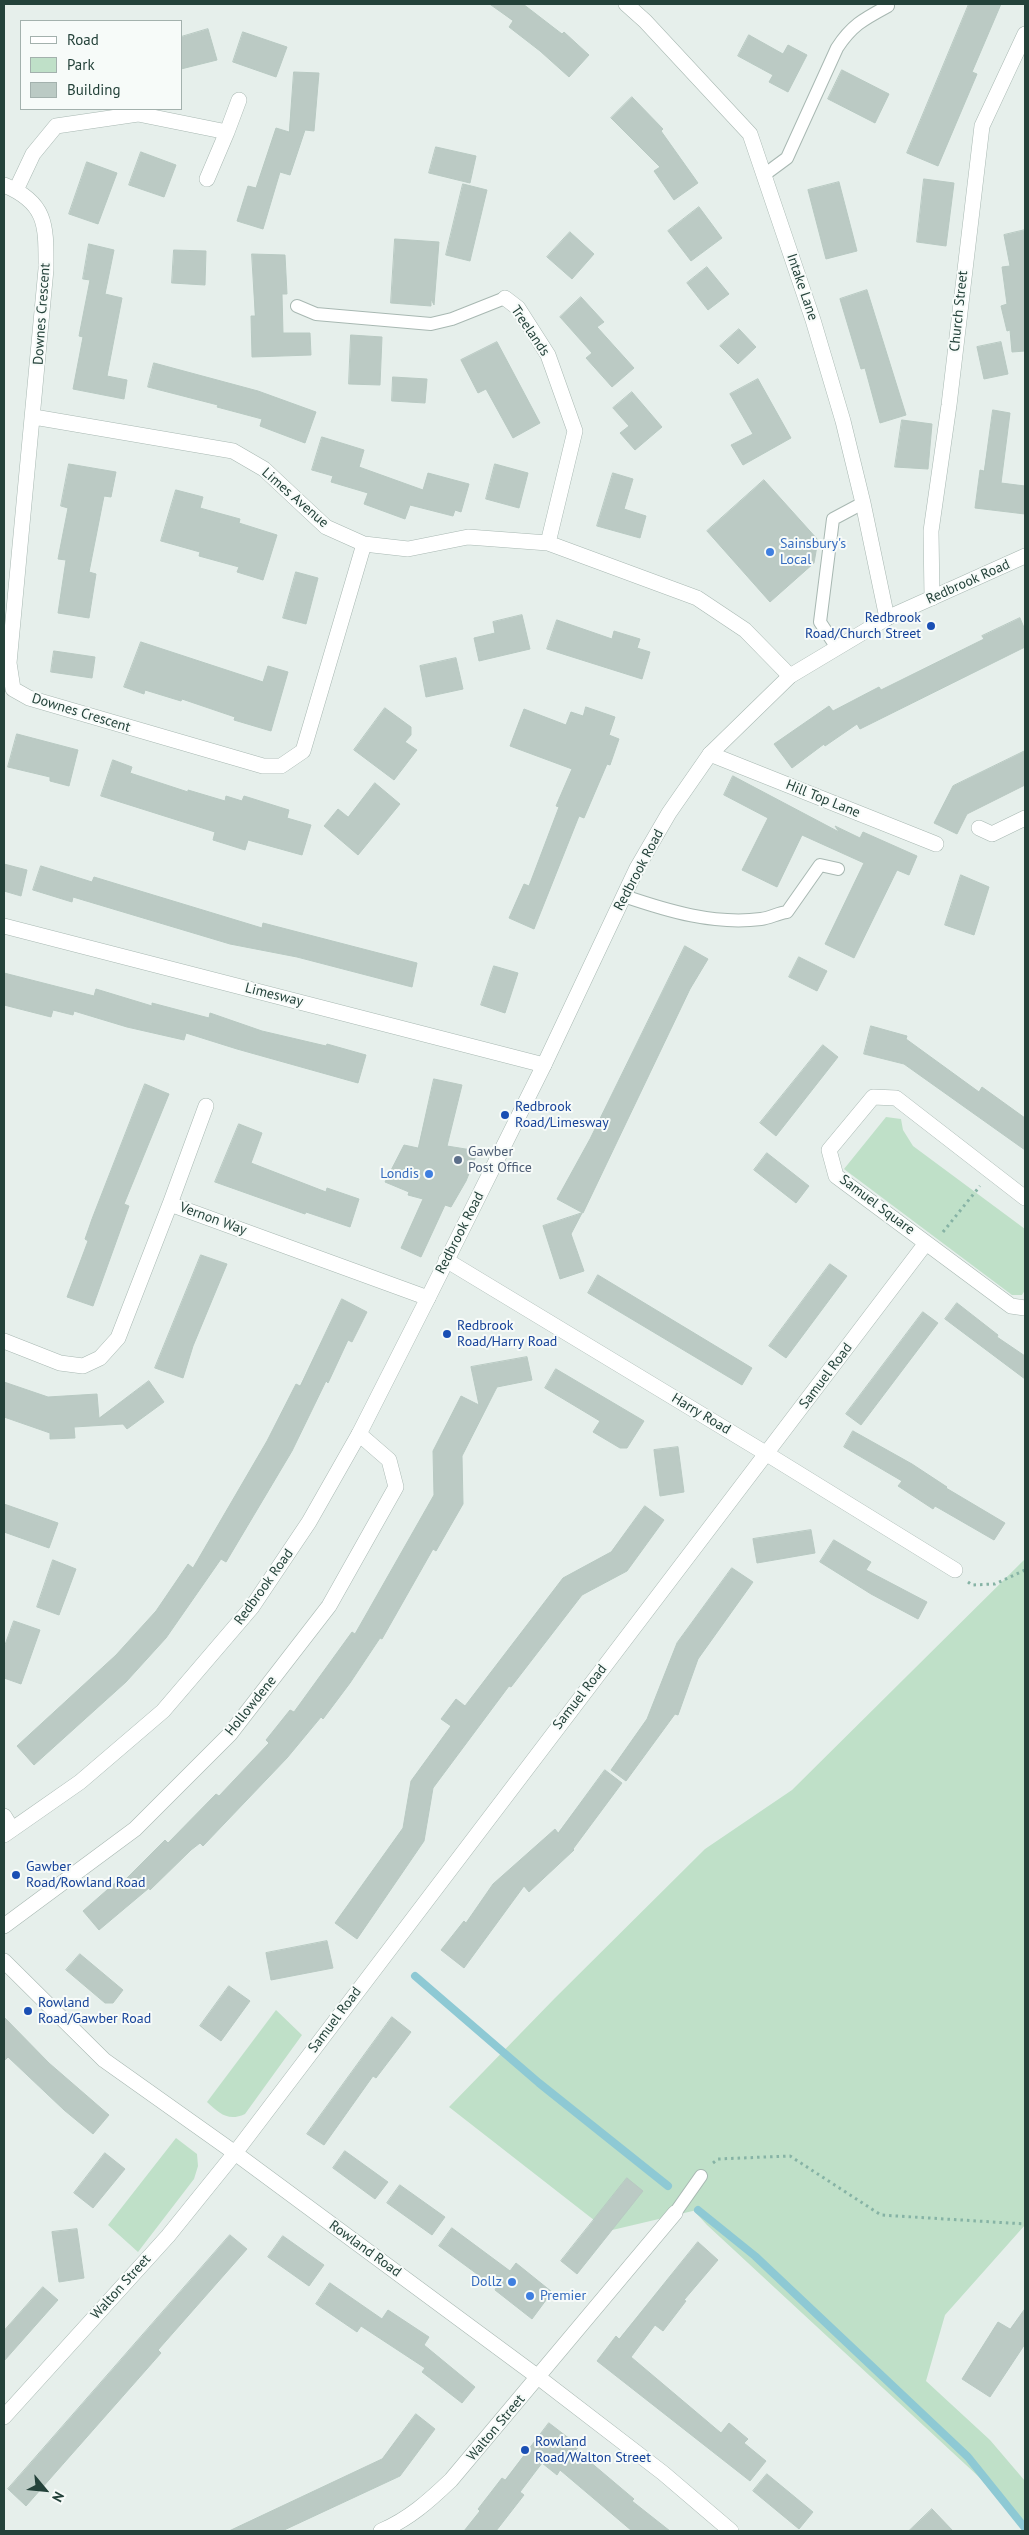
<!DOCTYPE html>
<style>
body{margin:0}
#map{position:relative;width:1029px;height:2535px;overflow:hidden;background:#e6efeb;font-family:"PT Sans",sans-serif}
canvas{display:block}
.frame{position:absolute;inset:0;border:5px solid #24423a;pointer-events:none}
.legend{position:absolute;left:20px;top:20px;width:162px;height:90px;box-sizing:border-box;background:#f7fbf9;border:1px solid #a3b1ad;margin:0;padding:6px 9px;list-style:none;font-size:15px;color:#24423a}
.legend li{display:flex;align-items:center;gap:10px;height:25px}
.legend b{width:25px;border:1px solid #a3b1ad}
.north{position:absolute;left:20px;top:2465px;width:50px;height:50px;-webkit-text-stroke:4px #f7fbf9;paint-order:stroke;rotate:118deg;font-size:14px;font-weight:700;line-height:20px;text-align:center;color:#24423a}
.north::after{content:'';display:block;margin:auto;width:18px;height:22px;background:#24423a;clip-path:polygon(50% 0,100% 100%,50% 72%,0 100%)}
</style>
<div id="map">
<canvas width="1029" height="2535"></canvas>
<div class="frame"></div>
<ul class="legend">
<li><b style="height:6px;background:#fff"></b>Road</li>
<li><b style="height:14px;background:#bfe0c8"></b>Park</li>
<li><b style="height:14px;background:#bbcac4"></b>Building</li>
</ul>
<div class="north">N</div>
</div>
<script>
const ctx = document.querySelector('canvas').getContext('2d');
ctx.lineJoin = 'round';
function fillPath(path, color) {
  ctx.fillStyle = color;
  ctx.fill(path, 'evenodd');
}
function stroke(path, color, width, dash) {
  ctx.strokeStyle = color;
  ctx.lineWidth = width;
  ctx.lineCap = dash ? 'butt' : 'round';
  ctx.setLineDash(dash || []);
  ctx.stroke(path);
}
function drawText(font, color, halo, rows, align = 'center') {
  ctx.font = font + ' "PT Sans",sans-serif';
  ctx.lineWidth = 4;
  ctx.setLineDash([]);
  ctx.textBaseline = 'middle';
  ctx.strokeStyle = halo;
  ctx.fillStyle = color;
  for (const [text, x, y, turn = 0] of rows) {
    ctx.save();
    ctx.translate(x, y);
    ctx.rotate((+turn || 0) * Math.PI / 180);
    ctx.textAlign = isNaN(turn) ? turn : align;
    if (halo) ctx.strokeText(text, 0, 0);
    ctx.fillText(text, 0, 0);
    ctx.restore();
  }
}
const green = new Path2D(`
 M886,1117L901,1119L903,1130L913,1146L1025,1229V1290L1022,1295H1012L844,1169Z
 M1025,1559V2225L945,2315L926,2381L990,2440L1025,2481V2531L979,2477L707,2225L695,2212L697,2210L608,2231L449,2107L555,1998L705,1849L792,1790Z
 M276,2010L302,2035L245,2114C228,2122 219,2113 207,2102Z
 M176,2138L197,2154L198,2166L194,2179L138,2252L108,2225Z`);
const stream = new Path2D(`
 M415,1976L539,2083L668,2186
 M698,2210L755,2256L968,2457L1025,2528`);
const building = new Path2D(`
 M490,4H523L562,34L564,32L589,55L569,77L540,51L509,27L513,21Z
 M969,4H1001L972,72L977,74L938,166L907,153Z
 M208,29L217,60L181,69V37Z
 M243,32L287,47L276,77L233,62Z
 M749,35L783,54L788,45L807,55L788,92L769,82L773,75L738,56Z
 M842,70L889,94L875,123L828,99Z
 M294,72L319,73L314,131L305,130L290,175L280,172L263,229L237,221L248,186L256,188L276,128L289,132Z
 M632,97L663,129L661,131L698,183L674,200L654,171L660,167L611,118Z
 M436,147L476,156L470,183L429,173Z
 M141,152L176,165L164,197L129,185Z
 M87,162L117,173L98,224L69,214Z
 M924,179L954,183L946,246L917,242Z
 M839,182L857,251L826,259L808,190Z
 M463,184L487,190L470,261L446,255Z
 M699,207L722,238L691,261L668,231Z
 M1025,230V351L1012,352L1010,330L1007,331L1001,306L1007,304L1002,267L1010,266L1004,235Z
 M570,232L594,254L572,279L547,257Z
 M395,239L439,242L434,305L431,299V306L391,303Z
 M89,244L114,250L105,294L122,298L107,376L127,380L124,399L73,389L83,337L79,336L90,280L83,279Z
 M174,250L206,251L205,285L172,283Z
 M252,254L285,255L287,294H282L283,333H310L311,355L252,357L251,316H255Z
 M707,267L729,294L708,310L687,283Z
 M867,290L906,415L880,423L865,368L861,369L840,299Z
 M581,297L604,322L597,327L634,368L612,387L586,358L592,353L560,317Z
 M739,329L756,347L738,364L720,346Z
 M351,335L382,337L380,385L349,384Z
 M497,342L540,423L513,438L486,389L478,393L461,360Z
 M1001,342L1008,374L984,379L977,347Z
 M154,363L258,391L316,412L305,443L260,426L262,419L217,407L218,405L148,387Z
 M393,377L427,379L425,403L392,401Z
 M758,379L791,438L743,465L731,445L753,434L730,394Z
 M632,392L662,427L635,450L620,433L629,426L613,408Z
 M993,410L1010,413L1001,483L1025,486V514L975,508L980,470L984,471Z
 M902,420L932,424L928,469L895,467Z
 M322,437L364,450L359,467L423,490L428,473L469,484L461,512L455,510L453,516L410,505L405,519L364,504L368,493L331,482L333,476L312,470Z
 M69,464L116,472L111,497L104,496L89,572L96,574L89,618L58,613L66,560L58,559L68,508L61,506Z
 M495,464L528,473L519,508L486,499Z
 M613,473L633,479L624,509L646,516L640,538L597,526Z
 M764,480L818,540L814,563L770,602L707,531Z
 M176,490L203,497L200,508L240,519L239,523L277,535L263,580L237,572L239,567L199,556L200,552L161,541Z
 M296,572L318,578L306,624L283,618Z
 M522,615L530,649L479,661L474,638L495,633L493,622Z
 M1020,618L1025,630V647L860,729L857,724L825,746L824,744L792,768L774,744L829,706L833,711L879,687L881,690L984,639L982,636Z
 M557,620L612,639L614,631L640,639L637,648L650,652L642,679L547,649Z
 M141,642L263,682L268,666L288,672L271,731L234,720L235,717L182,699L181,701L145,690L144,694L124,687Z
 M54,651L95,657L92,678L51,672Z
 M456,658L463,689L426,697L420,666Z
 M586,707L615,717L609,735L619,739L610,765L607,764L584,818L579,816L534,929L509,918L524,884L529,886L559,807L556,806L572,769L510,746L524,709L566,725L571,712L583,716Z
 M385,708L411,727V735L405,742L417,750L394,780L354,750Z
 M17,734L78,750L69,786L50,781V777L8,767Z
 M1025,751V785L967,814L957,834L934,823L953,786Z
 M113,760L132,767L130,773L188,792V790L225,801L226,796L242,801L244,796L289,810L287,818L311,825L302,855L248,840L245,850L213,840L215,832L101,796Z
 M733,776L839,832L835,826L860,838L863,832L917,856L909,875L897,870L854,958L825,944L864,863L802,835L777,887L742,870L768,818L724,795Z
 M375,783L400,804L358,855L324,826L338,809L348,817Z
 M4,864L27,870L21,896L4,891Z
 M41,866L92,882L94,877L262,928L263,923L417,963L412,987L297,957L230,944L73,897L72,902L33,890Z
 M961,875L989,887L974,935L945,925Z
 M685,946L708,959L690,989L583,1213L557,1199L590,1139Z
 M799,957L827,971L817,991L789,977Z
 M494,966L518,973L505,1013L481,1005Z
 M4,973L94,996L96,989L152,1006V1003L209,1018L210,1013L262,1031L326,1046L327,1044L366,1055L358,1083L237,1049L186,1033L184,1040L127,1027L74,1011L73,1015L53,1010L51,1017L4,1005Z
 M871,1026L907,1036L906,1039L979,1092L982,1087L1025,1118V1150L904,1064L864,1054Z
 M823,1045L838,1057L776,1136L760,1123Z
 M434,1079L462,1085L447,1146L478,1151L466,1181L451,1207L445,1205L421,1257L401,1248L423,1199L408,1195L409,1192L385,1182L404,1145L418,1148Z
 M145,1084L169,1094L124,1204L129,1206L93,1306L67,1297L88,1241L85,1239L92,1219Z
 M239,1124L262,1133L251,1163L326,1192L327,1188L359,1199L350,1227L306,1212L305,1214L215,1182Z
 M767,1153L809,1186L796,1203L754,1170Z
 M582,1213L571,1234L584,1271L560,1279L543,1226Z
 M201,1255L227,1264L193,1346L183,1378L155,1368Z
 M830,1264L847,1276L786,1358L769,1346Z
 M598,1275L752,1368L742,1385L588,1293Z
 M342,1299L367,1312L352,1342L348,1340L328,1383L326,1381L292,1451L226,1562L221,1559L166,1638L126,1682L34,1765L17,1746L116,1655L156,1611L188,1564L193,1568L267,1441L296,1384L300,1386Z
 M957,1303L998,1335L997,1337L1025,1356V1379L945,1319Z
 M923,1312L938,1323L861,1425L846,1414Z
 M527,1357L532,1380L497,1387L462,1456L463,1504L436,1551L433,1549L382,1639L380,1638L350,1683L323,1719L321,1717L287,1758L203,1846L200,1843L191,1850L150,1890L149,1888L99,1930L83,1911L115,1883L118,1887L165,1840L168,1843L216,1794L219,1796L269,1743L266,1740L290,1710L294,1712L352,1632L355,1634L434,1495L433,1451L461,1396L479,1405L471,1367Z
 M556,1369L644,1421L627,1448H620L593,1432L600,1421L545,1388Z
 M149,1381L164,1402L127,1429L123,1424L74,1427L75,1438L50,1439V1433L4,1417V1382L48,1397L97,1394L99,1418Z
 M853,1431L912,1464L947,1487L946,1488L1005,1523L994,1540L935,1506L933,1509L898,1486L902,1481L844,1447Z
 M678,1447L684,1492L660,1496L654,1450Z
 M4,1504L58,1523L49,1548L4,1532Z
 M645,1506L664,1520L627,1571L582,1595L511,1687L509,1686L433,1788L424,1841L357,1939L335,1923L403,1828L411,1781L451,1726L441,1719L456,1699L465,1706L563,1578L611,1552Z
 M811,1530L815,1553L757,1563L753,1539Z
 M834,1540L871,1562L866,1570L927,1602L918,1619L871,1594L820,1562Z
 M53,1560L76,1569L59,1615L37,1607Z
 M732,1568L753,1582L698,1659L678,1715L675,1714L626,1781L611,1770L647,1719L677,1643Z
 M14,1621L40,1630L21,1684L4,1678V1648Z
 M605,1770L622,1783L573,1849L574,1850L529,1892L524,1886L464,1968L441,1950L464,1921L466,1923L493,1884L555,1829L558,1833Z
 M327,1941L333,1968L271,1980L266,1953Z
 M80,1954L123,1990L113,2003H105L66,1970Z
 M229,1986L250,2001L221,2041L200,2026Z
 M4,2017L49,2063L109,2115L93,2134L64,2110L8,2057L4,2061Z
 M392,2017L411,2032L376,2078L373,2076L324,2145L307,2134Z
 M345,2151L388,2182L375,2199L333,2168Z
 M105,2153L125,2169L93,2208L74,2193Z
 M627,2178L643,2191L577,2274L561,2261Z
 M400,2185L445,2217L432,2235L387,2203Z
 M452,2228L510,2271L516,2263L552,2292L532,2319L495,2290L496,2288L439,2246Z
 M77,2229L84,2278L59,2282L52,2232Z
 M230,2235L247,2249L158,2350L161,2353L26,2506L8,2489Z
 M283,2236L324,2265L309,2286L268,2257Z
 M698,2242L718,2260L684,2300L686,2301L663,2331L655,2325L631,2357L721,2433L729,2423L748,2439L744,2443L766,2461L750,2481L597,2361L616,2336L619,2339Z
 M330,2283L382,2319L388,2310L429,2337L424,2345L475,2387L462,2403L422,2372L425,2368L361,2326L357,2332L316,2304Z
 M43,2287L58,2300L4,2361V2331Z
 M1025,2309V2344L990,2397L962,2379L998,2322L1010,2329Z
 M416,2414L435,2429L400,2476L282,2531H229L382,2459Z
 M549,2423L579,2446L576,2450L634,2499L632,2501L670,2531H632L560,2470L557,2475L542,2463L520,2492L524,2495L496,2531H464L480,2511L478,2509L502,2478L505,2480Z
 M767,2474L813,2512L799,2529L753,2491Z
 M932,2509L953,2531H909Z`);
const path = new Path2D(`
 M943,1232L980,1186
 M968,1582L972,1585L995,1584L1025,1570
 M713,2163L718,2159L790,2156L881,2215L1025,2224`);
const service = new Path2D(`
 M764,175L787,158L837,48C852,25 864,19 888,6
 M297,306L316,314L431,324L452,319L505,298
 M837,648L820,622L833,519L863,503
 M624,896C668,911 714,925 761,919C770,918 778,913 787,912L820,865L838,869
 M675,2213L701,2176`);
const minor = new Path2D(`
 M626,4L645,21L750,134L813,320L843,421L863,503L887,618
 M227,132L239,100
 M4,185C48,203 46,227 46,269L9,663L13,689L29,698L263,766H281L303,751L364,544
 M16,190L33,154L56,126L138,114L227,132L207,179
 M505,298L518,308L548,355L575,431L548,543
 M34,417L233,451L264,469L326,527L364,544L408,549L468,537L548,543L697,598L745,630L790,676
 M932,598L931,531L949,405L982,126L1025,34
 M710,754L936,844
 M979,828L992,834L1025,818
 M4,926L544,1065
 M1025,1198L896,1098L873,1097L829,1150L836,1176L1011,1306L1025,1308
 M170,1204L206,1106
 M446,1260L767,1454L955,1570
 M4,1341L60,1363L83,1366L100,1358L118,1338L170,1204L428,1298
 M4,1816L12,1829
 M4,1926L135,1829L230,1734L329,1606L396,1487L389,1460L359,1434
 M4,1961L104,2060L235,2153L538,2377L663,2473L731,2531
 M4,2417L168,2236L235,2153L926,1243
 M381,2531C409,2519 429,2501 451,2480L675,2213`);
const tertiary = new Path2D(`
 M4,1835L80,1782L163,1711L252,1607L309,1522L359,1434L428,1298L544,1065L637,868L669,813L710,754L790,676L887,618L1025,556`);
const markers = [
 [770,552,5,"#3f7fe0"],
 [931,626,5,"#1a4fb4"],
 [505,1115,5,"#1a4fb4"],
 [458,1160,5,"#5c6f8a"],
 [429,1174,5,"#3f7fe0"],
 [447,1334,5,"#1a4fb4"],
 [16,1875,5,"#1a4fb4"],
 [28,2011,5,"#1a4fb4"],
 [512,2282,5,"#3f7fe0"],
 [530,2296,5,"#3f7fe0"],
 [525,2450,5,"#1a4fb4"]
];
const streetNames = [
 ["Intake Lane",802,287,71],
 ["Church Street",959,311,-84],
 ["Downes Crescent",42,314,-86],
 ["Treelands",530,331,56],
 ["Limes Avenue",295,498,41],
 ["Redbrook Road",968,582,-24],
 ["Downes Crescent",81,713,17],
 ["Hill Top Lane",823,799,22],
 ["Redbrook Road",639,870,-62],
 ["Limesway",274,995,14],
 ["Samuel Square",877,1205,37],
 ["Vernon Way",213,1219,20],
 ["Redbrook Road",460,1233,-63],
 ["Samuel Road",826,1376,-53],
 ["Harry Road",701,1414,31],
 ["Redbrook Road",264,1587,-54],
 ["Samuel Road",580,1697,-52],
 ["Hollowdene",251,1706,-51],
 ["Samuel Road",335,2020,-53],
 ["Rowland Road",365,2249,36],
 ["Walton Street",121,2287,-48],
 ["Walton Street",496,2428,-50]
];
const shopNames = [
 ["Sainsbury's",780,544],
 ["Local",780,560],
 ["Londis",419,1174,"right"],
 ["Dollz",502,2282,"right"],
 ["Premier",540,2296]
];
const transitNames = [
 ["Redbrook",921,618,"right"],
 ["Road/Church Street",921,634,"right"],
 ["Redbrook",515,1107],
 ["Road/Limesway",515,1123],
 ["Redbrook",457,1326],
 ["Road/Harry Road",457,1342],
 ["Gawber",26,1867],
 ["Road/Rowland Road",26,1883],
 ["Rowland",38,2003],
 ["Road/Gawber Road",38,2019],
 ["Rowland",535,2442],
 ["Road/Walton Street",535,2458]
];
const serviceNames = [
 ["Gawber",468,1152],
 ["Post Office",468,1168]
];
fillPath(green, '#bfe0c8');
stroke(stream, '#8ec9d4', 8);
fillPath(building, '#bbcac4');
stroke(building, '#b8c9c2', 1);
stroke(service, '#a8b8b2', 14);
stroke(minor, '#a8b8b2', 16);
stroke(tertiary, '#a8b8b2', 16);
stroke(path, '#86b3a5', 3, [2.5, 4]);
stroke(service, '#fff', 12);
stroke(minor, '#fff', 15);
stroke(tertiary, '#fff', 15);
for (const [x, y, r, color] of markers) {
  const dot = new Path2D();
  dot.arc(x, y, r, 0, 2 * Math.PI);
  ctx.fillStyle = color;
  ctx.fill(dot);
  stroke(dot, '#f7fbf9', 2);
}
drawText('14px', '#24423a', '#f7fbf9', streetNames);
drawText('14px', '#366cbe', '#f7fbf9', shopNames, 'left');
drawText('14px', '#164399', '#f7fbf9', transitNames, 'left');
drawText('14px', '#4e5e75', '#f7fbf9', serviceNames, 'left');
</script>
